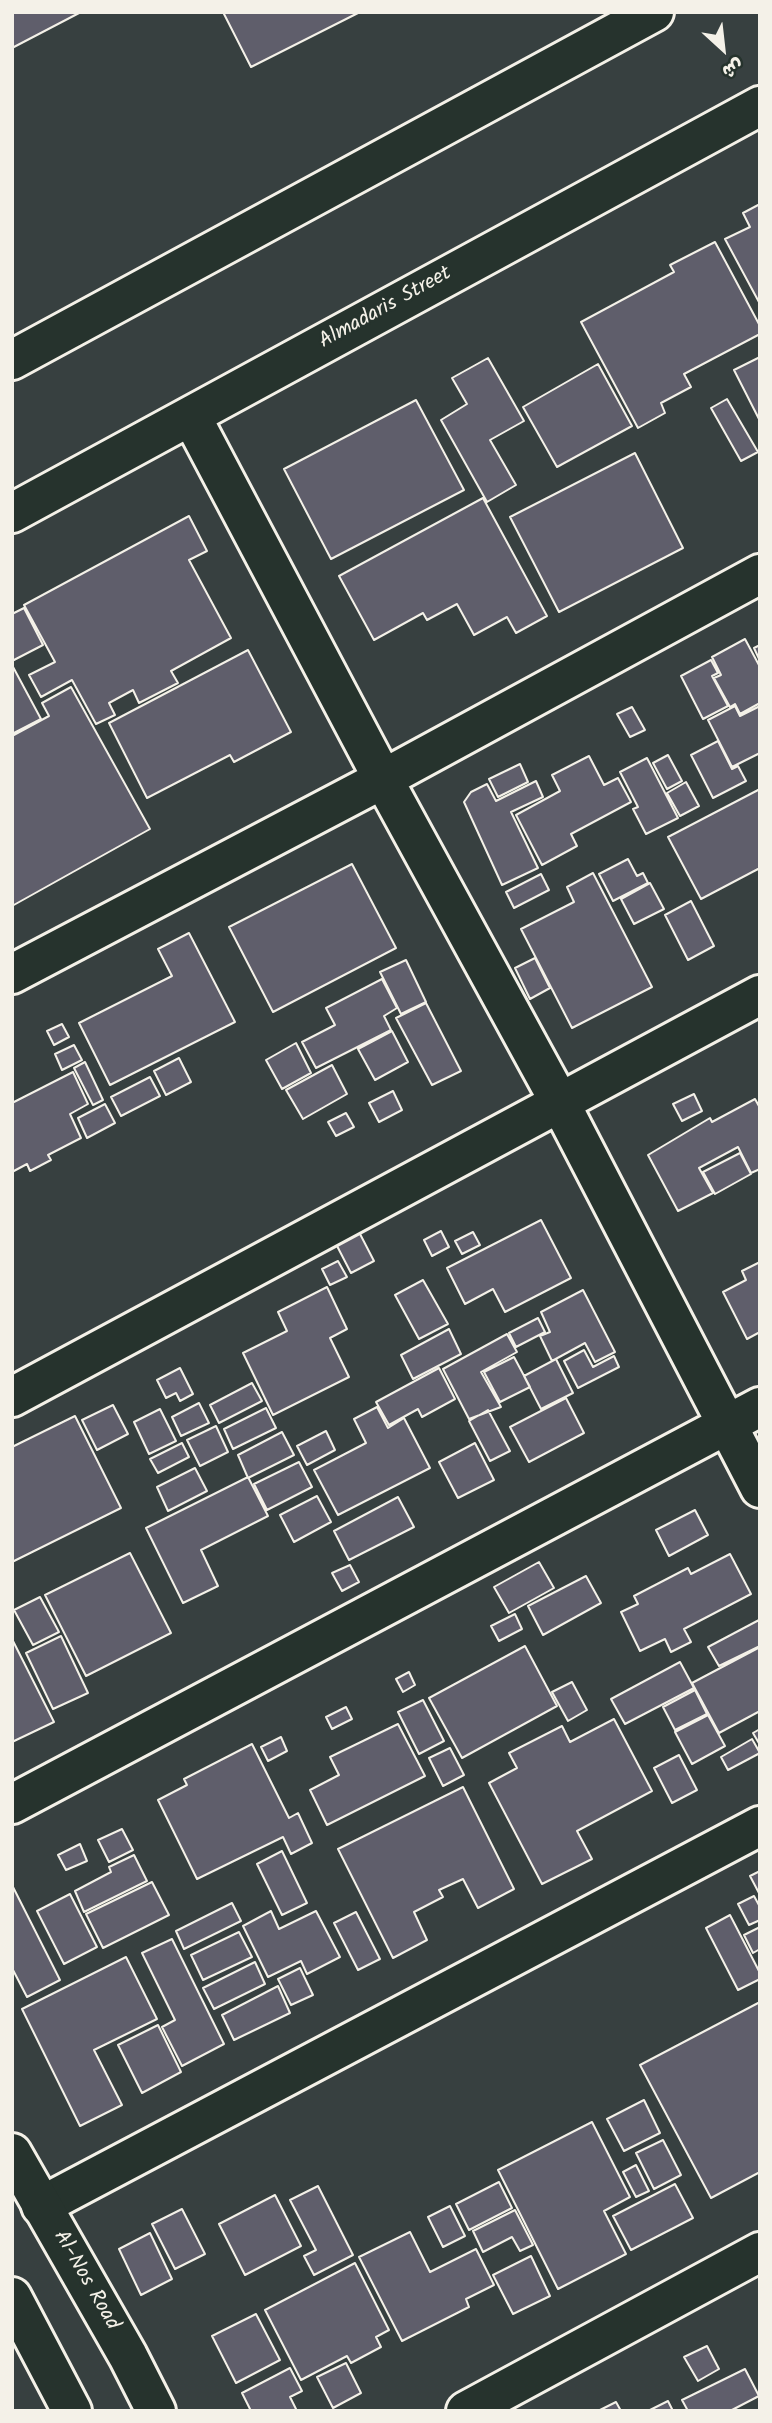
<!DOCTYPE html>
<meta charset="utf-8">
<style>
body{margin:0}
#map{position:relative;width:772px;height:2423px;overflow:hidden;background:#374040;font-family:Kalam,"Playpen Sans Arabic",sans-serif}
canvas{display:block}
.frame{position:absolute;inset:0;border:14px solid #f4f1e8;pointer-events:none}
.north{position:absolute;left:688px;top:14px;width:70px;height:70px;-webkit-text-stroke:5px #26332d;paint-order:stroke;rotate:153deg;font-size:19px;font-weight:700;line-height:28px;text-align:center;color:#f4f1e8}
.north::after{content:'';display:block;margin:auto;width:24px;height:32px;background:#f4f1e8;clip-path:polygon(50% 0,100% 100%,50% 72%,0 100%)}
</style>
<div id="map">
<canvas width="772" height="2423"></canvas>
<div class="frame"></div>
<div class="north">ش</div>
</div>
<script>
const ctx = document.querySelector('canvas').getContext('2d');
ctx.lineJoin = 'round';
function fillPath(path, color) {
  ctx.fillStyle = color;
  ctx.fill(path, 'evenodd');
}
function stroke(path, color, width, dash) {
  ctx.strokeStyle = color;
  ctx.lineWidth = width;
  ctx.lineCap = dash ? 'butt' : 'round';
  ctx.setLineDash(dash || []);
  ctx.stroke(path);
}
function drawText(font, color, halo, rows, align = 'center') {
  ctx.font = font + ' Kalam,sans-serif';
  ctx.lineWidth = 5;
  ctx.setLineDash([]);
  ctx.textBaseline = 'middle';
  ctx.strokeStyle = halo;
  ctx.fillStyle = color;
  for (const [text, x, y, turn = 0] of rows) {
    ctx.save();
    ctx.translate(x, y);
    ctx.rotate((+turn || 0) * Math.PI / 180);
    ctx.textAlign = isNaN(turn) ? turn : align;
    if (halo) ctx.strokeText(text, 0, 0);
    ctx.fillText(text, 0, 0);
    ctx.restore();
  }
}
const building = new Path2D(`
 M12,12H81L12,48Z
 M223,12H360L251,67Z
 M760,204V304L725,239L750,227L743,213Z
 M715,242L760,326V334L684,374L691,387L661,403L665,413L638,428L581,322L674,272L670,265Z
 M760,357V421L734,370Z
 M488,358L524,421L490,440L516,485L487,502L441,420L467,404L452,378Z
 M598,364L632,426L557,467L523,407Z
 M727,399L758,452L741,461L711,408Z
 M416,400L464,490L331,559L284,469Z
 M635,453L683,548L559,612L510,517Z
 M483,498L547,616L516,633L507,617L474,635L457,604L427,620L423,613L374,640L339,576Z
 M189,516L207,551L189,560L231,638L171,671L178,683L139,703L133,690L109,703L115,715L96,724L72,680L41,697L29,675L55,662L24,605Z
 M24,608L43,645L12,661V614Z
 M745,639L760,667V703L740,714L735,704L730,707L714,678L721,675L712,657Z
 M760,645V661L754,648Z
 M248,650L291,732L234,762L230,755L147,798L109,723Z
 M711,660L718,673L712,676L728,706L703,719L681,676Z
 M12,665L41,719L12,734Z
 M71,687L150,829L12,906V736L49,716L42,703Z
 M735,706L740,716L760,706V753L732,767L708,720Z
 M632,707L645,730L630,737L617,714Z
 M718,741L732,769L738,766L746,781L713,798L691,755Z
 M668,755L682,781L667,789L653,763Z
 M589,756L604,785L618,778L631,802L571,834L577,846L542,865L516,815L560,791L552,775Z
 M647,758L678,818L646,834L633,809L638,807L620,772Z
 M520,764L528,782L498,797L489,779Z
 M536,781L543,797L511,812L538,868L502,885L464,802L471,792L487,784L496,801Z
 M686,782L699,806L680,816L667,793Z
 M760,789V871L758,869L701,899L668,837Z
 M628,859L637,876L643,873L648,883L613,901L599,874Z
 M352,864L396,948L273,1012L229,927Z
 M593,873L652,987L572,1028L521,929L574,902L567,887Z
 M541,874L549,890L514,908L506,892Z
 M650,883L664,909L634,924L621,899Z
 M691,901L714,946L688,960L665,915Z
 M189,933L235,1022L110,1085L79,1023L172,976L158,949Z
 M535,958L550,988L530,999L515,968Z
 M406,960L426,1002L401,1014L380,972Z
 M382,979L397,1008L384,1016L391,1030L316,1068L302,1042L335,1025L326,1008Z
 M426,1003L461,1071L432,1085L396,1018Z
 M62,1024L69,1037L54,1045L47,1031Z
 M392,1031L408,1062L375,1080L358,1049Z
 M296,1043L311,1073L282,1089L266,1060Z
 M74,1045L82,1060L62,1070L55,1054Z
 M179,1058L191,1082L166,1095L154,1071Z
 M85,1062L103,1100L93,1105L74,1068Z
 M332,1065L347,1094L303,1119L286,1090Z
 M73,1072L88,1104L70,1114L81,1138L48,1155L51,1160L30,1171L27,1164L12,1172V1103Z
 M150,1077L160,1096L121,1116L111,1097Z
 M393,1091L402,1110L379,1122L369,1103Z
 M694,1094L702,1111L682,1121L673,1104Z
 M755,1099L760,1108V1169L751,1173L738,1147L699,1168L713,1193L678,1211L648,1155L710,1118L712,1122Z
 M105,1104L115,1123L87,1138L78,1118Z
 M346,1113L354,1127L336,1136L328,1122Z
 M740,1153L751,1174L715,1194L703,1172Z
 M541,1220L571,1278L505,1312L493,1289L465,1304L447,1268Z
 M441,1231L449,1247L432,1256L424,1240Z
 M359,1232L374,1261L351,1273L336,1244Z
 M473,1232L480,1245L462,1254L455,1241Z
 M338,1261L347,1277L330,1285L322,1269Z
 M760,1262V1332L747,1339L723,1292L746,1280L742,1271Z
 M423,1280L448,1324L419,1339L395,1295Z
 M327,1287L347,1329L330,1338L349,1377L273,1415L243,1353L287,1331L278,1312Z
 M583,1290L615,1352L595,1362L585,1343L552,1361L540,1336L550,1332L541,1312Z
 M538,1318L545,1332L516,1347L509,1333Z
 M449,1329L461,1354L413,1379L401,1355Z
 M507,1334L517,1352L481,1372L501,1407L469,1419L443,1369Z
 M584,1350L593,1367L614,1356L619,1367L578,1388L564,1361Z
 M514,1357L530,1387L500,1402L484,1372Z
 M556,1359L573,1393L541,1409L524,1376Z
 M180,1368L193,1394L180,1401L176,1393L166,1398L157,1380Z
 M439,1368L455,1399L422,1417L418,1409L389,1425L376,1402Z
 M252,1383L262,1401L219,1423L210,1405Z
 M566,1398L584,1433L529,1462L510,1427Z
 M199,1403L209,1423L181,1436L172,1417Z
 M113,1405L128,1434L97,1450L82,1420Z
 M377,1407L388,1428L404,1418L430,1468L338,1515L314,1470L366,1443L354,1419Z
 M266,1408L276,1428L233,1449L224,1429Z
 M160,1409L176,1441L149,1454L134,1422Z
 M488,1410L510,1451L490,1461L469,1421Z
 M75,1416L121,1508L12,1562V1447Z
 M216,1426L228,1452L200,1466L187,1440Z
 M326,1431L335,1450L307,1465L297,1446Z
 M282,1432L294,1455L248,1478L238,1455Z
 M182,1443L189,1457L158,1473L150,1459Z
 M475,1443L494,1480L458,1498L439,1462Z
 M299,1462L312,1487L267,1510L254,1484Z
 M195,1468L207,1491L168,1511L157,1487Z
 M248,1477L268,1516L201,1550L218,1586L183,1603L146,1528Z
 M317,1496L331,1522L294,1542L280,1515Z
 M398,1497L414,1527L349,1560L334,1531Z
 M695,1510L708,1535L669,1556L656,1530Z
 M130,1553L171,1633L86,1676L45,1595Z
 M730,1554L751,1594L684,1629L691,1642L671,1652L665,1639L640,1651L621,1612L638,1604L634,1596L688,1568L691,1574Z
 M539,1562L554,1588L509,1613L494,1587Z
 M350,1565L359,1582L342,1591L332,1573Z
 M586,1576L601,1603L543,1635L528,1606Z
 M40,1597L59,1632L33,1645L14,1610Z
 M515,1614L522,1629L499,1641L491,1626Z
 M759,1620L760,1646L719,1666L708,1647Z
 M61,1636L88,1693L53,1709L26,1653Z
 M12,1639L54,1722L12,1742Z
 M525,1646L557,1706L462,1758L429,1698Z
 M760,1647V1711L719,1733L692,1683Z
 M680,1662L694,1688L625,1724L611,1699Z
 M409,1672L415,1685L403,1692L396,1679Z
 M572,1682L587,1710L568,1721L552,1692Z
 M695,1690L707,1714L675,1730L663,1707Z
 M423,1700L444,1741L419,1754L398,1712Z
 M346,1707L352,1719L332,1729L326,1717Z
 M708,1715L725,1746L692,1764L675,1732Z
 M614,1719L652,1791L577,1831L592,1859L542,1884L489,1783L517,1768L509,1753L562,1726L570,1742Z
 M398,1724L425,1776L327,1825L310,1790L339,1775L330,1757Z
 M760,1729V1745L753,1733Z
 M281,1737L287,1751L268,1761L261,1747Z
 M752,1739L760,1753L728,1770L721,1757Z
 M252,1744L289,1818L298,1813L312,1843L291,1854L283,1837L197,1879L158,1800L187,1785L184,1779Z
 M450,1748L464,1775L443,1786L429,1758Z
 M679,1755L697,1790L672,1803L654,1768Z
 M463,1787L514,1889L478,1908L463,1879L439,1890L443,1897L414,1912L427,1940L393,1958L338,1849Z
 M122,1829L133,1850L109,1862L98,1840Z
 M80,1844L87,1861L66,1870L58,1855Z
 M282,1851L307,1903L282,1915L257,1864Z
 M134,1855L147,1881L84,1912L75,1891L111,1872L109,1867Z
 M760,1871V1895L750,1876Z
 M152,1882L169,1915L103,1948L86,1914Z
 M12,1885L60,1980L27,1997L12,1968Z
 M70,1894L97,1947L64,1964L37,1911Z
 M754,1896L760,1907V1920L749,1925L738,1904Z
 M232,1903L241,1921L184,1949L176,1931Z
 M271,1911L279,1929L316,1911L340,1957L307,1974L301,1961L268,1977L243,1926Z
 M356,1912L380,1959L358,1970L334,1923Z
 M730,1915L760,1973V1979L738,1990L706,1928Z
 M760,1927V1949L753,1953L744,1935Z
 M239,1932L252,1957L203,1980L191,1955Z
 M172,1939L224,2044L182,2066L162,2027L175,2020L142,1953Z
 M126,1957L157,2019L94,2050L122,2105L80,2126L22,2009Z
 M255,1962L265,1984L214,2009L203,1988Z
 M300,1968L313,1995L291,2005L278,1979Z
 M278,1986L290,2013L234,2040L222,2015Z
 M760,2002V2172L711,2198L640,2065Z
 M158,2025L181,2072L142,2093L118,2045Z
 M644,2100L660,2133L624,2151L607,2119Z
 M592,2122L630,2197L604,2211L626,2254L558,2289L498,2170Z
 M663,2140L681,2175L654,2189L636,2153Z
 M636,2165L649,2191L636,2197L623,2172Z
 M499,2182L512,2208L469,2230L456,2204Z
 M675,2184L693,2218L631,2250L613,2216Z
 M318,2186L353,2255L314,2275L304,2256L316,2250L290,2200Z
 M275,2195L301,2246L245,2275L219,2224Z
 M450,2206L465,2236L443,2247L428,2217Z
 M182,2209L205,2254L175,2269L152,2224Z
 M515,2210L533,2245L520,2251L512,2237L483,2252L473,2231Z
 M410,2232L430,2272L476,2249L494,2285L466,2299L469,2307L402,2341L359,2257Z
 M150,2233L172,2279L141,2295L119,2249Z
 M531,2256L550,2296L513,2314L493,2275Z
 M355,2263L389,2330L376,2337L381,2347L351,2363L347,2356L301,2380L265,2310Z
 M256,2314L280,2360L236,2383L212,2336Z
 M707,2346L719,2369L698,2381L684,2357Z
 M346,2363L361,2393L333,2408L317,2377Z
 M290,2368L302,2391L290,2397L297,2411H251L242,2393Z
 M745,2369L759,2396L730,2411H688L682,2400Z
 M668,2401L673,2411H648Z
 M616,2402L621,2411H601L600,2410Z`);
const minor = new Path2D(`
 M12,360L654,12
 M191,416L383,779L559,1101L760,1488
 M12,513L760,106
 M12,974L383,779L760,574
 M12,1397L760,995
 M12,1804L760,1407
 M41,2206L760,1826
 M466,2411L760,2252`);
const secondary = new Path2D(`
 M12,2153L128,2356L156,2411
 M12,2297L72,2411`);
const streetNames = [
 ["Almadaris Street",386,309,-29],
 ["Al-Nos Road",85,2281,60]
];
fillPath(building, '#5f5e6b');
stroke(building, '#f4f1e8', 2);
stroke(minor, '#f4f1e8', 44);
stroke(secondary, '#f4f1e8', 44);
stroke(minor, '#26332d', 38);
stroke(secondary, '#26332d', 38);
drawText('21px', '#f4f1e8', '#26332d', streetNames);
</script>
